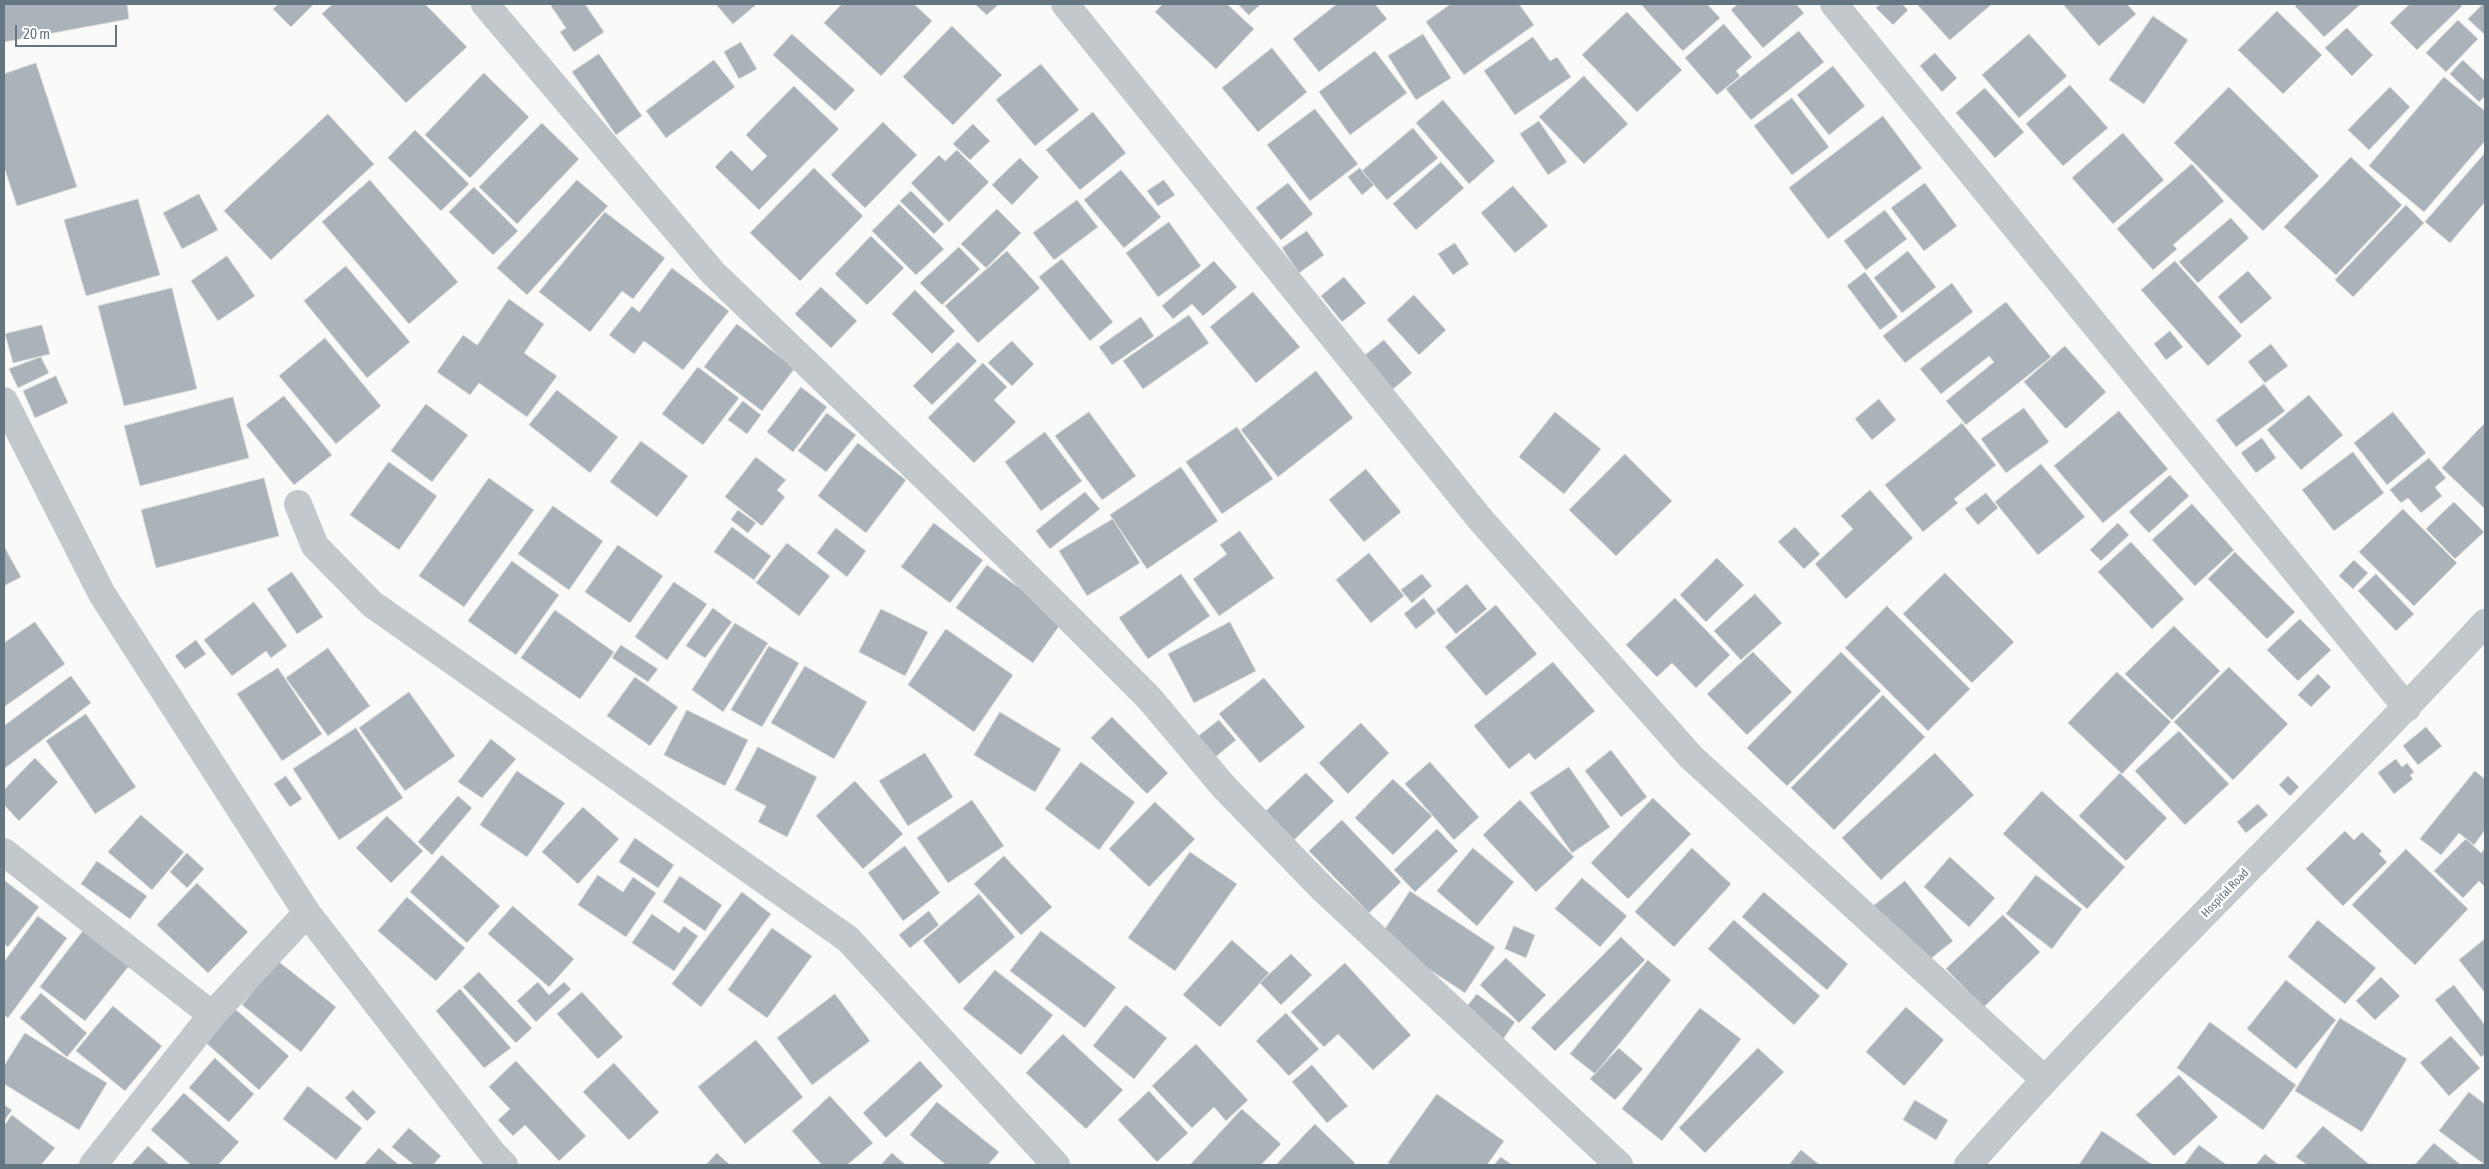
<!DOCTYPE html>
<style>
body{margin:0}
#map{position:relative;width:2489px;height:1169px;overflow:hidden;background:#fafaf8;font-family:"Asap Condensed",sans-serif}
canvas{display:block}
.frame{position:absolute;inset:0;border:5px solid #657683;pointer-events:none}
.scale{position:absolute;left:15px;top:25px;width:102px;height:22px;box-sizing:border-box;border:2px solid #657683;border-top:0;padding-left:6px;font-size:15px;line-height:18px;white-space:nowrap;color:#657683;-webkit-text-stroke:4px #fff;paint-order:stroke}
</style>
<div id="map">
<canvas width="2489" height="1169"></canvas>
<div class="frame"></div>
<div class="scale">20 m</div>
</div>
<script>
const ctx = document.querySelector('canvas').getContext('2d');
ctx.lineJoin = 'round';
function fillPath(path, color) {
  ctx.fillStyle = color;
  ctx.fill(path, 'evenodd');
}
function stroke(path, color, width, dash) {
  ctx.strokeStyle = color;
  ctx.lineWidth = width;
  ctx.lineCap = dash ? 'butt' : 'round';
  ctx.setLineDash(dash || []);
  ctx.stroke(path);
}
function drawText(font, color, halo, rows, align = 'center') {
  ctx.font = font + ' "Asap Condensed",sans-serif';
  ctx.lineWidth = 5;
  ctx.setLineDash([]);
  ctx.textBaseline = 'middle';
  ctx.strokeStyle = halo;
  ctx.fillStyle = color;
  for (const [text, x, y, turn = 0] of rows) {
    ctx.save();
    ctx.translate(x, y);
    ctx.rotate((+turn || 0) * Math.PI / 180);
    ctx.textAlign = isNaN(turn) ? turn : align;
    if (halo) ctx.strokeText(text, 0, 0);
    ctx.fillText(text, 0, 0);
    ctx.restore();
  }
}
const building = new Path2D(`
 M4,4H127L129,19L4,42Z
 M279,4H314L291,27L273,9Z
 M333,4H425L467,47L406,103L322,14Z
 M554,4H585L604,32L574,52L560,32L566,28L551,6Z
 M716,4H757L733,24Z
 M842,4H914L932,21L881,76L824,23Z
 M975,4H999L987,15Z
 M1163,4H1227L1254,29L1216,69L1155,12Z
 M1238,4H1261L1249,15Z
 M1337,4H1375L1387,19L1319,72L1293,39Z
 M1451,4H1519L1534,25L1464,75L1426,22Z
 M1641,4H1707L1720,18L1683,51Z
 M1738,4H1796L1804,13L1763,48L1731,10Z
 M1881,4H1902L1908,10L1893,25L1876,8Z
 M1917,4H1992L1950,40Z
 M2063,4H2127L2136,14L2099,46Z
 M2297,4H2361L2324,37L2295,6Z
 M2410,4H2460L2462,6L2417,50L2390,23Z
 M2483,4H2485V35L2468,19Z
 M2277,11L2322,55L2283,94L2238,50Z
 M1627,12L1682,70L1637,112L1582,55Z
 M2153,16L2188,40L2144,104L2109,80Z
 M2458,20L2478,39L2446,72L2426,53Z
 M1724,24L1752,57L1736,71L1740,76L1717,95L1685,58Z
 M952,26L1002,75L953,125L903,77Z
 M2347,28L2373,55L2352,76L2325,48Z
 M1799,31L1824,62L1751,120L1726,89Z
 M792,34L855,90L835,111L773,55Z
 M1423,34L1451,78L1416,100L1388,56Z
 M2029,34L2067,76L2019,118L1982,75Z
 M1533,37L1550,61L1557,57L1571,77L1515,115L1484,71Z
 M741,42L757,69L739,79L724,52Z
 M1272,48L1307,92L1258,132L1222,88Z
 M1375,51L1407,93L1350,135L1319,92Z
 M1935,53L1957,78L1942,92L1920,66Z
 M599,54L642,116L616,135L572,72Z
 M714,60L735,87L666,138L646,111Z
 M2463,60L2485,81V96L2479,102L2450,74Z
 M36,63L77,187L17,206L4,167V74Z
 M1041,64L1079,110L1035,146L996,100Z
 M1833,66L1865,106L1829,135L1797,95Z
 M484,73L529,117L470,178L425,135Z
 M1584,76L1628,124L1584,164L1539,117Z
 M2444,77L2485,111V141L2424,212L2369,166Z
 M2070,85L2108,128L2063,166L2026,124Z
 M794,86L839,129L759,210L715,167L731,150L752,171L767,156L746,135Z
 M2229,87L2319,176L2263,231L2174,143Z
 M2390,87L2410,107L2369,150L2348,130Z
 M1985,88L2024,132L1995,158L1956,113Z
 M1792,98L1829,147L1792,175L1754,126Z
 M1443,100L1495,161L1469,184L1416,123Z
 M1315,109L1358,164L1310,201L1267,145Z
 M1093,112L1126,153L1080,190L1046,150Z
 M328,114L374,164L271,260L224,211Z
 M1883,116L1922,168L1828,239L1789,188Z
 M1539,121L1567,162L1548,175L1520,134Z
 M883,122L917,155L865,208L831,175Z
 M542,123L579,159L517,224L479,187Z
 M973,124L990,141L970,160L953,144Z
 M1413,128L1438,158L1387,200L1362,171Z
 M415,130L469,184L441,211L388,158Z
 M2123,133L2164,180L2113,224L2072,178Z
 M957,150L989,182L949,222L911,183L939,155L945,161Z
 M2485,153V202L2450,243L2425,222Z
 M2351,157L2402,205L2336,275L2284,227Z
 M1020,158L1039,177L1012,205L992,185Z
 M1441,162L1464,188L1416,230L1393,204Z
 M2192,164L2224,201L2173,245L2177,249L2153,270L2117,229Z
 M814,168L863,216L800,281L750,233Z
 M1360,168L1374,185L1362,195L1348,177Z
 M1121,170L1161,217L1124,248L1084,200Z
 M370,180L458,282L409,324L322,222Z
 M577,180L608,206L527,295L497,268Z
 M1164,180L1175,195L1158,206L1147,191Z
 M1288,183L1313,214L1281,240L1256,208Z
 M1925,183L1957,226L1924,251L1891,208Z
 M1513,186L1548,226L1515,253L1481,213Z
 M474,187L518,231L493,255L449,212Z
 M911,191L944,224L934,234L900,201Z
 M199,194L218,230L182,249L163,213Z
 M138,199L160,275L86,296L64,220Z
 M1077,200L1098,227L1054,260L1033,233Z
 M899,204L944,249L916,275L872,231Z
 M2406,205L2424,223L2353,297L2335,280Z
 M997,209L1021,233L986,268L961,244Z
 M1885,210L1907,239L1866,270L1844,241Z
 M605,212L665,258L633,299L622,291L590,332L539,292Z
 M2231,218L2249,238L2198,283L2179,262Z
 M1169,222L1201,266L1158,297L1126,253Z
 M1307,231L1324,255L1299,273L1282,248Z
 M871,236L904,268L867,305L835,274Z
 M1455,243L1469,264L1453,275L1438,254Z
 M959,247L980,269L942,305L920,283Z
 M1007,251L1040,288L978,343L945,306Z
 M1908,251L1936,287L1902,313L1874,278Z
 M227,256L255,296L218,321L191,281Z
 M1062,259L1113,322L1090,341L1039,277Z
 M1214,261L1237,287L1203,316L1192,304L1173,319L1162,306Z
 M2175,261L2242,336L2208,366L2141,290Z
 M346,266L410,342L367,378L304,301Z
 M672,268L729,311L683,370L644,341L634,354L609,335L632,306L639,312Z
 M2248,271L2272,298L2241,324L2218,297Z
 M1865,272L1898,317L1880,330L1847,286Z
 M1344,277L1366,303L1342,322L1321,296Z
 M1952,283L1973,312L1905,363L1883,336Z
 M821,287L857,321L831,348L795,314Z
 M172,288L197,389L124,406L98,306Z
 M915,290L955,331L932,354L892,314Z
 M1253,292L1300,347L1256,383L1210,327Z
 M1414,295L1446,330L1419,355L1387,320Z
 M509,299L544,324L524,353L557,376L527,417L479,383L470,395L437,372L463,335L477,345Z
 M2006,302L2051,357L1966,425L1946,401L1994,362L1989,356L1941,394L1920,369Z
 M1189,315L1209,343L1143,389L1123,361Z
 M1141,317L1154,336L1112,365L1099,347Z
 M737,324L795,368L762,411L704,367Z
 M42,325L50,354L13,363L5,334Z
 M2170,331L2183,347L2166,360L2154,344Z
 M325,338L381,406L336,444L279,376Z
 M1384,340L1412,373L1392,390L1364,356Z
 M1012,341L1034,364L1012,386L988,363Z
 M958,342L977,361L932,405L913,386Z
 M2271,344L2288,366L2265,383L2248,362Z
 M2065,346L2106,392L2066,429L2024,382Z
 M41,357L49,373L18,388L9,369Z
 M983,363L1007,387L994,400L1016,422L974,463L928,418Z
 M698,367L739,398L703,445L662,414Z
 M1316,371L1353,418L1278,477L1241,430Z
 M56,376L68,403L35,418L23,391Z
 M2264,384L2285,411L2236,447L2216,420Z
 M801,387L827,407L793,452L767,432Z
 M557,390L618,437L590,473L529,425Z
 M2309,395L2343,435L2301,470L2267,430Z
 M284,396L332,455L294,485L246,425Z
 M233,397L249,458L140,486L124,426Z
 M1879,399L1896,420L1872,440L1855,419Z
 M743,401L761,415L747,434L728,420Z
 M426,404L468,435L432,482L391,451Z
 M2024,408L2049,442L2006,473L1981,439Z
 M2119,411L2168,469L2103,523L2054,466Z
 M1089,412L1136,476L1102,500L1055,436Z
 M1555,412L1601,449L1564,494L1519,457Z
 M2393,412L2426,453L2387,485L2354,443Z
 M827,413L856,435L826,472L798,451Z
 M1962,423L1996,465L1954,499L1958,503L1923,532L1885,485Z
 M2485,423V509L2442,468Z
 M1237,427L1273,479L1222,514L1186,462Z
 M1045,432L1082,481L1041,511L1005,462Z
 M2262,438L2276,458L2256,473L2241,453Z
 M641,441L688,476L657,517L610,482Z
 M858,443L906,480L866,533L818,496Z
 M2353,452L2384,493L2334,531L2302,490Z
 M1625,454L1672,501L1616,556L1569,510Z
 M756,457L786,480L777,490L785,497L762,526L725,497Z
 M2429,458L2446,478L2435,487L2442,496L2421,513L2408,498L2401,503L2390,490Z
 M389,462L437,496L399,550L350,515Z
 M2041,464L2085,517L2038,555L1995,502Z
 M1181,467L1218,521L1147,569L1110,515Z
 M1366,469L1401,512L1364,542L1329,500Z
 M2170,475L2189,496L2149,533L2129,512Z
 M264,478L279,536L156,568L141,510Z
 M489,478L534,510L464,607L419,576Z
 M1870,490L1913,538L1846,599L1815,564L1853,529L1841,516Z
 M1085,492L1100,509L1050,549L1036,531Z
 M1986,493L1998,508L1978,525L1965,509Z
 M2454,502L2484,532L2455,559L2426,529Z
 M2192,504L2234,550L2195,586L2152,540Z
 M553,506L603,541L569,590L518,554Z
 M2403,509L2457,563L2414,606L2359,552Z
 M738,510L756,523L748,533L731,520Z
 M1113,519L1140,563L1087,596L1059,551Z
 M934,523L983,560L950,603L901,567Z
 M2118,523L2129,535L2101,561L2090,550Z
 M732,527L771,556L754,580L714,552Z
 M1795,527L1820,554L1804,569L1778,542Z
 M836,528L866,551L847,577L817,553Z
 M1240,531L1274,578L1219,616L1193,579L1227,554L1220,545Z
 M2131,542L2184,599L2152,629L2098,572Z
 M787,543L830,576L799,616L756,583Z
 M618,545L663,576L630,623L585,592Z
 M4,546L21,577L4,586Z
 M2235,552L2295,612L2267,639L2208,579Z
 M1369,553L1404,596L1371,623L1336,580Z
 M1717,558L1744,585L1706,622L1680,595Z
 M2354,560L2368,573L2353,589L2339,576Z
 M512,561L559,595L516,655L468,621Z
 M987,565L1064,619L1033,663L956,608Z
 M292,572L323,617L297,634L267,589Z
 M1945,573L2014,642L1972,683L1903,614Z
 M1181,574L1210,616L1148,659L1119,618Z
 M1422,574L1432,586L1412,603L1401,590Z
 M2376,574L2414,614L2396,631L2358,591Z
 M674,582L707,604L667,660L635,637Z
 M1467,584L1487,609L1456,634L1436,610Z
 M1755,594L1782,623L1741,660L1714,631Z
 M1424,598L1436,613L1416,629L1404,614Z
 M1675,598L1730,655L1696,688L1672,663L1657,677L1626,645Z
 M254,602L287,646L271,658L266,651L232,676L204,640Z
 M1496,605L1537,654L1486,696L1445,647Z
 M1887,606L1970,689L1928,731L1845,648Z
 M713,608L732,622L705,658L686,646Z
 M881,609L928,632L905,676L859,652Z
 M555,610L614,652L580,699L521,658Z
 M2300,619L2331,650L2298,681L2267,650Z
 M35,622L65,664L4,707V643Z
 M1230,622L1256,671L1194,703L1168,654Z
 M735,623L768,643L723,712L692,690Z
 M2174,626L2220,671L2172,720L2125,674Z
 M946,629L1013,675L974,732L908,685Z
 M196,640L206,654L185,669L175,656Z
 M621,645L658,669L648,682L612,658Z
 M769,646L799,663L762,727L731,710Z
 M328,648L370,706L328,736L286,678Z
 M1753,652L1792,692L1747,735L1707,694Z
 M1841,652L1881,691L1787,786L1747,748Z
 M1553,662L1595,711L1535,760L1529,753L1509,769L1474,726Z
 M805,666L867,702L834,759L771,723Z
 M2229,667L2288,724L2233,780L2174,722Z
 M278,668L322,734L282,761L237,694Z
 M2117,672L2171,722L2122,774L2068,723Z
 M2318,674L2331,687L2311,707L2298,695Z
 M71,676L91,703L4,769V726Z
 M635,677L678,707L650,746L607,716Z
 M1264,678L1305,727L1260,763L1219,714Z
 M409,692L455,756L405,791L359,728Z
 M1883,695L1925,737L1834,830L1791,788Z
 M687,710L748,740L725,786L664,755Z
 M1000,712L1061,749L1035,792L974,755Z
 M86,714L136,787L95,814L46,741Z
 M1112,717L1168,773L1147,794L1091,738Z
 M1219,720L1236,740L1213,759L1196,738Z
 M1361,723L1389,753L1348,794L1319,763Z
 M2426,727L2442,746L2418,765L2403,746Z
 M356,728L403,798L339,840L293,769Z
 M2179,731L2229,784L2185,825L2135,771Z
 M491,739L516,759L482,798L458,782Z
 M758,747L817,777L787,837L758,822L766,806L735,790Z
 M1611,750L1647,797L1621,817L1585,771Z
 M925,753L953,797L908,826L879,781Z
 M1935,753L1974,795L1881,880L1842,838Z
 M35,758L58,782L19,821L4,805V790Z
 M2396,759L2402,767L2407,763L2414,772L2410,775L2413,779L2394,794L2378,773Z
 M1081,762L1135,802L1099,850L1045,809Z
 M1430,762L1479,817L1454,840L1405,784Z
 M1569,767L1610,827L1572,853L1530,793Z
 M517,771L565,803L527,857L480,825Z
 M2475,771L2485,779V830L2474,845L2459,833L2441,855L2420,839Z
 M1306,773L1334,801L1293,841L1265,812Z
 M2120,773L2167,818L2126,861L2079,816Z
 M286,776L302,799L290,807L274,784Z
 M2288,776L2299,787L2290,796L2279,785Z
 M1393,779L1432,816L1393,855L1355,818Z
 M855,781L903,834L863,869L816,816Z
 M2042,791L2125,867L2087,909L2003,834Z
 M458,796L472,808L432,855L418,842Z
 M1653,798L1691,834L1628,899L1591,863Z
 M972,800L1004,846L948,883L917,838Z
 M1520,800L1574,857L1536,892L1483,835Z
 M1155,802L1195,839L1149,887L1109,849Z
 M2258,804L2268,815L2246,833L2237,822Z
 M583,807L619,839L578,884L542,852Z
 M141,815L184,852L152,890L108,852Z
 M387,816L423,851L391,883L356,848Z
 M1342,820L1401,882L1369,913L1309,851Z
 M1437,829L1458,851L1415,892L1394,870Z
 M2345,831L2354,840L2362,832L2382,851L2379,854L2387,862L2343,906L2306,869Z
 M635,838L674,865L658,888L619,862Z
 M2466,839L2481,853L2485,848V887L2479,881L2463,898L2434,871Z
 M905,846L940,893L903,921L868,873Z
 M1473,848L1514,882L1477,926L1437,891Z
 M1692,848L1731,884L1674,947L1635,912Z
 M2406,849L2468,909L2415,965L2352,905Z
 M1190,852L1237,884L1175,971L1128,938Z
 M187,853L204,869L187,888L170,872Z
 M442,855L500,906L467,943L410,892Z
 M1004,856L1052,907L1021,935L974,884Z
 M1950,857L1995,898L1969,927L1924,887Z
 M97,861L147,896L130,919L81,884Z
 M598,875L623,892L633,877L656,893L626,937L578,905Z
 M2036,875L2082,909L2052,949L2006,914Z
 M680,876L722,905L705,931L663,902Z
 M1582,878L1627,916L1600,947L1555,909Z
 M4,880L39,907L8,947L4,944Z
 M1905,881L1953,941L1920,967L1872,907Z
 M197,883L248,932L208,973L157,925Z
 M1410,891L1495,947L1465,993L1380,937Z
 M742,892L771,914L701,1007L672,984Z
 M1764,892L1848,964L1827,990L1742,917Z
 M979,894L1015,937L959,984L923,941Z
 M407,897L465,948L436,981L378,931Z
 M513,906L574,959L549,987L488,934Z
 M929,911L939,925L910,948L899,935Z
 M652,914L679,933L684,926L698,936L674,971L632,943Z
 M2003,915L2040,952L1984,1007L1946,969Z
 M38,916L67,938L8,1018L4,1015V962Z
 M1734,920L1820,996L1794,1025L1708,949Z
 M2318,920L2376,968L2345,1004L2288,957Z
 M1514,926L1535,935L1526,958L1505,949Z
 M772,928L812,956L767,1018L728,990Z
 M83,931L129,966L85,1021L40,987Z
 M1041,931L1116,987L1085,1028L1010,971Z
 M1621,937L1645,960L1555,1051L1531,1028Z
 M2485,939V993L2459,960Z
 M1232,940L1269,973L1220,1027L1183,995Z
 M1291,954L1312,975L1281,1005L1260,983Z
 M1506,958L1546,995L1519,1023L1480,985Z
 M1648,960L1671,980L1595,1074L1570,1054Z
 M278,961L336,1007L301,1052L242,1005Z
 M1345,963L1411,1035L1373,1070L1338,1034L1324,1047L1291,1012Z
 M995,970L1053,1015L1021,1055L963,1009Z
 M479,972L532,1028L516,1043L463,987Z
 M2381,977L2400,996L2375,1020L2356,1001Z
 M2286,980L2336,1020L2296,1069L2247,1029Z
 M538,982L549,995L564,982L571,989L536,1022L517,1001Z
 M2454,985L2485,1025V1054L2481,1057L2435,1000Z
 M460,989L511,1048L484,1068L436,1011Z
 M582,992L623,1037L598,1059L557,1014Z
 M41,993L87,1033L67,1057L20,1018Z
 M835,994L870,1041L812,1085L777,1038Z
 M1477,994L1515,1022L1501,1042L1462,1013Z
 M1126,1005L1167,1038L1134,1079L1093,1046Z
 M113,1006L162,1046L125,1091L76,1051Z
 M1906,1007L1944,1040L1904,1086L1866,1052Z
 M1700,1008L1741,1039L1662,1141L1622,1109Z
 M235,1009L289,1056L259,1090L205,1042Z
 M1286,1013L1319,1049L1289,1076L1256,1041Z
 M2340,1018L2407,1059L2362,1132L2295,1091Z
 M2210,1022L2296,1085L2263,1130L2177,1068Z
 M25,1033L107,1083L79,1130L4,1084V1066Z
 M1063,1034L1123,1090L1086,1129L1026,1073Z
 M2451,1036L2480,1068L2449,1096L2420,1063Z
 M756,1040L803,1097L745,1144L698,1087Z
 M1196,1044L1248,1100L1226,1121L1214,1107L1192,1128L1152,1086Z
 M1619,1048L1643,1069L1615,1100L1590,1079Z
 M1758,1048L1784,1072L1705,1153L1679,1128Z
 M215,1058L254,1094L229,1122L189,1088Z
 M516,1061L586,1136L559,1161L525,1125L513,1136L498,1120L510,1109L489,1087Z
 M920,1061L943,1086L886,1138L863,1113Z
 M614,1063L659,1112L629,1140L583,1092Z
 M1312,1065L1348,1106L1327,1123L1292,1082Z
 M2179,1075L2218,1117L2174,1156L2136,1115Z
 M308,1086L362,1128L336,1160L283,1119Z
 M353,1090L376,1112L367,1121L345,1098Z
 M1149,1091L1188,1133L1157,1162L1118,1120Z
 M2469,1092L2485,1104V1165L2439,1131Z
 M184,1093L239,1142L218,1165H191L151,1130Z
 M1437,1094L1504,1141L1487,1165H1391L1388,1163Z
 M830,1096L873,1143L847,1165H822L792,1131Z
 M1915,1100L1948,1120L1936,1140L1903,1120Z
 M937,1102L999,1152L988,1165H946L910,1135Z
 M4,1105L12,1110L4,1121Z
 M1242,1109L1281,1144L1261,1165H1190Z
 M12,1115L55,1148L41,1165H4V1126Z
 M1315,1124L1355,1163L1353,1165H1276Z
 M2323,1126L2370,1165H2307L2296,1157Z
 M409,1128L441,1156L433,1165H414L392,1147Z
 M2102,1131L2153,1165H2079Z
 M2434,1143L2461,1165H2415Z
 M2199,1145L2227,1165H2186L2185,1164Z
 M148,1146L170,1165H131Z
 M379,1148L399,1165H364Z
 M1801,1150L1820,1165H1789Z
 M717,1153L730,1165H706Z
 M892,1153L906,1165H881Z
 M2265,1154L2279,1165H2256Z
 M1501,1157L1512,1165H1494Z`);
const street = new Path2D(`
 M485,4L713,273L1012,561L1149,698L1224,787L1322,888L1619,1165
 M1065,4L1480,519L1691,757L2044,1079
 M1834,4L2407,708
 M4,401L102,594L307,913L493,1154L504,1165
 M298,504L315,546L372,604L848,939L1056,1165
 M4,852L212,1015
 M93,1165L212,1015L307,913
 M1968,1165C2133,978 2316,807 2485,623`);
const streetNames = [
 ["Hospital Road",2225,893,-46]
];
fillPath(building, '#aab3b9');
stroke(building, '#dcdcda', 1);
stroke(street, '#c3c8cc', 28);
drawText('12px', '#657683', '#fff', streetNames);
</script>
